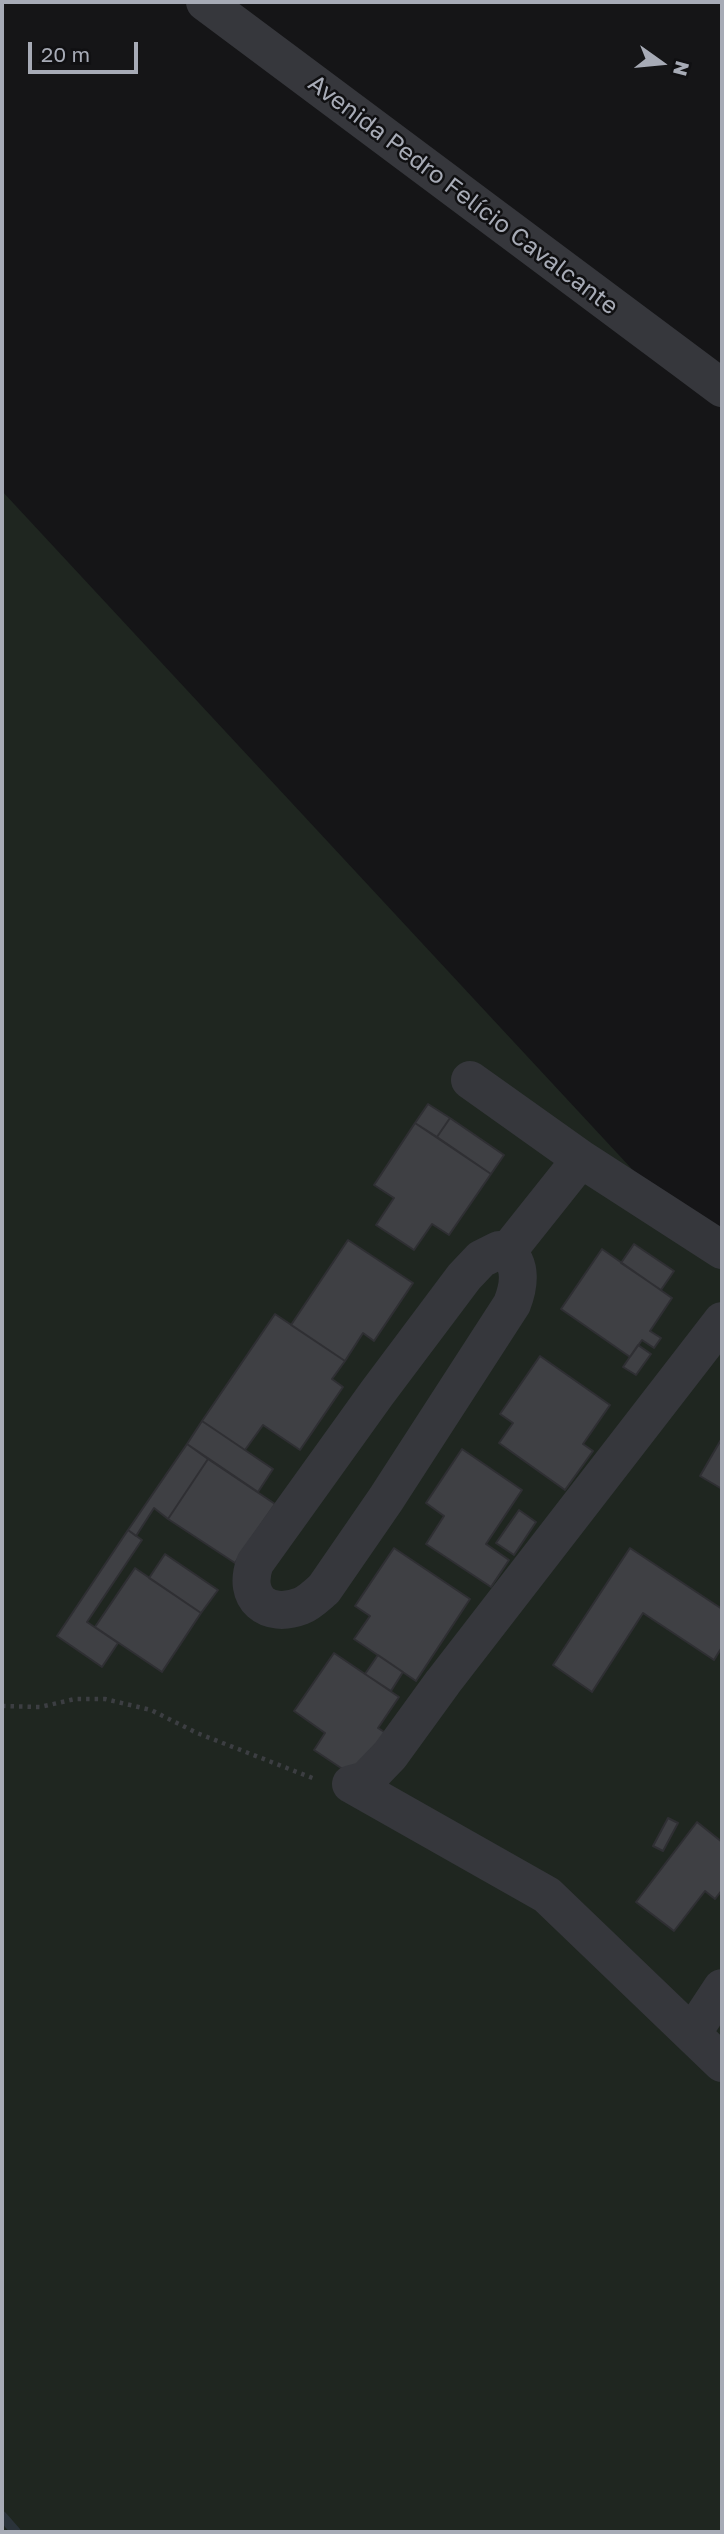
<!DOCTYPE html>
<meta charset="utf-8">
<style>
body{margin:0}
#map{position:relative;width:724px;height:2534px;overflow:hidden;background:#151517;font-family:"Golos Text",sans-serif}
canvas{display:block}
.frame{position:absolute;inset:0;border:4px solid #a7abb6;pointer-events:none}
.north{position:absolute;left:626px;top:28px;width:70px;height:70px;-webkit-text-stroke:5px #101012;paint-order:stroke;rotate:105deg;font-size:19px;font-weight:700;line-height:28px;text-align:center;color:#a7abb6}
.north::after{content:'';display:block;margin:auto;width:24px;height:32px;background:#a7abb6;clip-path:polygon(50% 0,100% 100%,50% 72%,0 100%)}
.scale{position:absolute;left:28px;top:42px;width:110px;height:32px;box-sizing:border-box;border:4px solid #a7abb6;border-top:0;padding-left:9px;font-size:21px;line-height:24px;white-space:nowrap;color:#a7abb6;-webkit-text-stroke:5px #101012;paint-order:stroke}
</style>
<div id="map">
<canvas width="724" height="2534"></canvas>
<div class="frame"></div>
<div class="north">N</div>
<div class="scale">20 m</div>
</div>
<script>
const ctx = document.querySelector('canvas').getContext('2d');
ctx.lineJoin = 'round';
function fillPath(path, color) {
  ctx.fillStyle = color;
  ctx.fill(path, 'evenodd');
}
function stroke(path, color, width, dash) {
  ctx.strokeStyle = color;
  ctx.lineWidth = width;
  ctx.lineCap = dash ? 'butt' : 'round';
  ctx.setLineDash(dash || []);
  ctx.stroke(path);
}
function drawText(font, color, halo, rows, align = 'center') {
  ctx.font = font + ' "Golos Text",sans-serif';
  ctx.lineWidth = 5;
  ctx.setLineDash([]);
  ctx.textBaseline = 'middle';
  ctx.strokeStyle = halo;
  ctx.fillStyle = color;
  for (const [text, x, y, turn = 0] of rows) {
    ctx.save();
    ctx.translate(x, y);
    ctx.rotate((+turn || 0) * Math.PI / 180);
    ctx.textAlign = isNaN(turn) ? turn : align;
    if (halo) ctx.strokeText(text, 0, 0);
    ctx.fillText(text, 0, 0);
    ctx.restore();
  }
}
const green = new Path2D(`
 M2,491L722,1266V2532H2Z`);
const stream = new Path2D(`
 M2,2516L16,2532`);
const building = new Path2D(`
 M428,1104L450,1118L437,1137L415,1123Z
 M450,1118L504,1155L491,1174L437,1137Z
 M415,1123L491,1174L449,1235L432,1224L414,1250L376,1225L394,1198L374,1185Z
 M348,1240L413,1283L374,1341L363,1333L345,1361L291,1325Z
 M634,1244L674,1271L661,1290L621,1263Z
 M602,1249L672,1298L650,1331L661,1338L654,1348L642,1340L630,1357L561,1309Z
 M275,1314L345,1361L332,1379L343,1387L300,1450L263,1425L245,1450L202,1421Z
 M638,1345L651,1354L636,1375L623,1367Z
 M540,1356L610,1405L583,1444L593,1451L565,1490L499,1443L513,1423L500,1414Z
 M202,1421L273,1469L258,1492L187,1444Z
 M722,1438V1489L700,1476Z
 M187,1444L208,1459L168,1519L154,1508L136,1536L128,1530Z
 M462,1449L522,1490L486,1544L509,1560L491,1587L426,1544L444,1516L426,1503Z
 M208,1459L275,1504L235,1563L168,1519Z
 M519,1510L536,1522L514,1555L496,1543Z
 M128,1530L142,1540L87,1622L118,1643L102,1667L57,1636Z
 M394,1548L470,1599L416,1681L354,1639L370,1616L355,1606Z
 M630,1548L722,1609V1647L714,1660L643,1613L592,1692L553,1665Z
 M165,1554L218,1590L201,1613L149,1578Z
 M135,1568L201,1613L162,1672L95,1627Z
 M334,1653L399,1697L378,1728L389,1735L359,1780L314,1750L325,1733L294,1711Z
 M378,1655L403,1672L391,1691L365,1674Z
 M668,1818L678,1823L663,1851L653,1846Z
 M697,1822L722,1842V1890L715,1899L705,1891L674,1931L636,1902Z`);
const path = new Path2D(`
 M2,1706L40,1707L75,1699H105L151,1710L197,1733L315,1779`);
const minor = new Path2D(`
 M470,1080L581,1159L722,1250
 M499,1250L507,1252C522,1265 519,1286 512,1304L386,1499L324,1589C317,1595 309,1603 301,1606C267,1619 242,1598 255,1563L377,1393L464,1277L481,1259Z
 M507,1252L581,1159
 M351,1784L366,1780L390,1755L443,1682L722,1321
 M351,1784L547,1895L722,2063
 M693,2032L722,1988`);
const tertiary = new Path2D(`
 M205,2L722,388`);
const streetNames = [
 ["Avenida Pedro Felício Cavalcante",463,195,37]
];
fillPath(green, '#1f2620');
stroke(stream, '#2b333a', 10);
fillPath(building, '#3f4044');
stroke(building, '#2f2f33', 2);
stroke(path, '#3c3e42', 4.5, [3.5, 5]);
stroke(minor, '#36373c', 38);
stroke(tertiary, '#36373c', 38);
drawText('24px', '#a7abb6', '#101012', streetNames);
</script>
